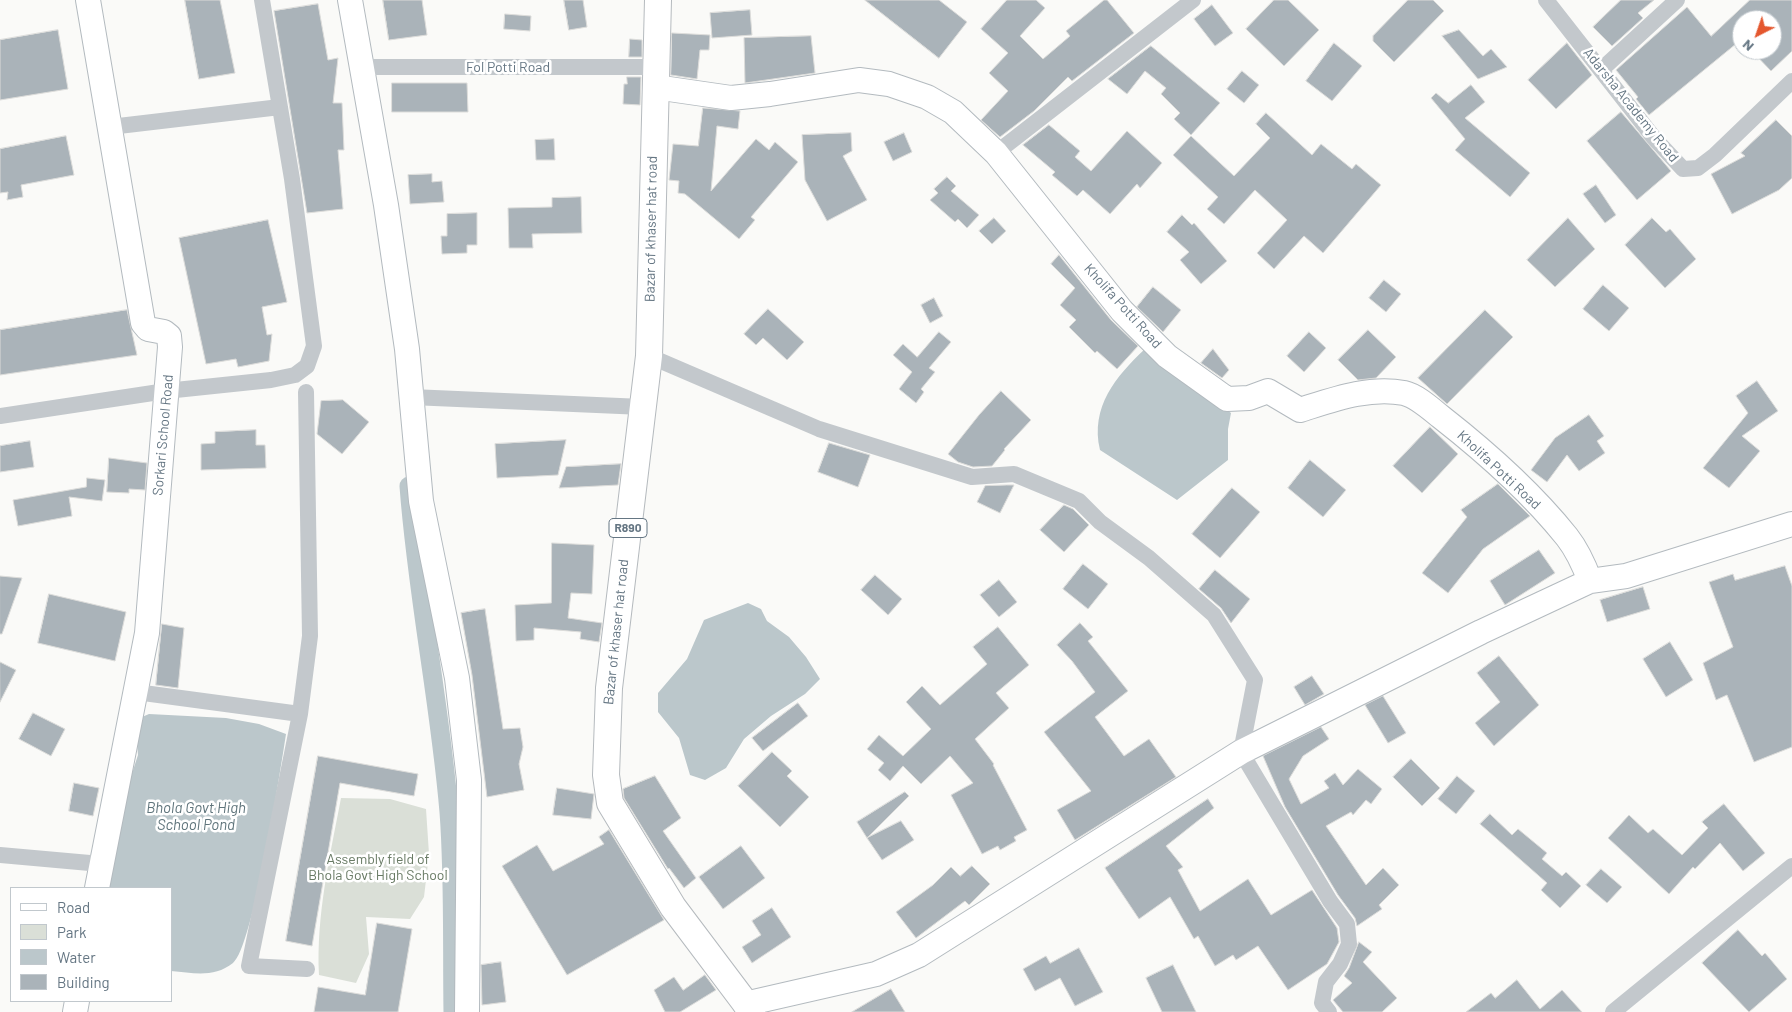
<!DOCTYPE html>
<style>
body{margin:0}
#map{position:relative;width:1792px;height:1012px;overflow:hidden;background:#fafaf8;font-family:Barlow,sans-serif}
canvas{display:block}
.legend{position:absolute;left:10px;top:887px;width:162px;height:115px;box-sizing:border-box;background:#fff;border:1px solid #c1c8cd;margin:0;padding:6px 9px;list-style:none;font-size:15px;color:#657683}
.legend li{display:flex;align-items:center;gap:10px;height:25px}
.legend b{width:25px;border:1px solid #c1c8cd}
.north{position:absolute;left:1732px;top:10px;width:50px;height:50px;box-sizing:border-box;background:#fff;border:1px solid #c1c8cd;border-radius:50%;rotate:221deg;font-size:14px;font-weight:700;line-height:20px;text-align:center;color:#657683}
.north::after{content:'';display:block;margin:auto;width:18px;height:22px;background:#e4572e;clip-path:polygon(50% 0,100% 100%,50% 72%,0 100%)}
</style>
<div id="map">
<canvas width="1792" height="1012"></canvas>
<ul class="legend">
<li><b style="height:6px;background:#fff"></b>Road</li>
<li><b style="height:14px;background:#dadfd7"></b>Park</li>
<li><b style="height:14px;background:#bbc7cb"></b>Water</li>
<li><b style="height:14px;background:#aab3b9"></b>Building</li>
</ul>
<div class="north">N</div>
</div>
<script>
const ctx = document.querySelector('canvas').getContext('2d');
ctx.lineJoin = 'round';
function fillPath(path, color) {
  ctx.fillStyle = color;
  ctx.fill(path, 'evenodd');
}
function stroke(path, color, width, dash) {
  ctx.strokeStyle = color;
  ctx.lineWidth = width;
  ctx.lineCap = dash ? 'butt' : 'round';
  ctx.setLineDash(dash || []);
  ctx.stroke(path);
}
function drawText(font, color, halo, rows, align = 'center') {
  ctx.font = font + ' Barlow,sans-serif';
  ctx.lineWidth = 5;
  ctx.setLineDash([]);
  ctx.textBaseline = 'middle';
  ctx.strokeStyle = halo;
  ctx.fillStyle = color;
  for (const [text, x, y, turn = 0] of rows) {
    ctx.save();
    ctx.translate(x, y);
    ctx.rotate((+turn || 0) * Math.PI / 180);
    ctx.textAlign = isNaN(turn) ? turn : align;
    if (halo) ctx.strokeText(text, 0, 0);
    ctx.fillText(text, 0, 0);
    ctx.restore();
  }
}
const green = new Path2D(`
 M341,798L390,799L426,809L429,854L424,897L410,919L366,917L369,954L356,983L319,975C316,916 330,856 341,798Z`);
const water = new Path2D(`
 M1145,349L1231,413L1228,429V460L1177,500L1100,450C1090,407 1116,376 1145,349Z
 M748,603L761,609L767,621L789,637L806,657L820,679L805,694L771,716L744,739L726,768L705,780L690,775L679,738L658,712V693L687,659L704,620Z
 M149,714L226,718L259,724L286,734C281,767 253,948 233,963C214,978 194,973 171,971V888H106L120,810L138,755L135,720Z`);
const canal = new Path2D(`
 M409,486C417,595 440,703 449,812C454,878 452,946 453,1012`);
const building = new Path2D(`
 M185,0H220L235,73L199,79Z
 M383,0H422L427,35L389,40Z
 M564,0H583L587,27L569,30Z
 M865,0H939L967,22L939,58Z
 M1007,0H1036L1045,8L1020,36L1043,59L1070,36L1066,31L1104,0H1107L1134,33L1072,81L1068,77L1034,111L1000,137L981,120L1008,91L989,73L1008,53L981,29Z
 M1274,0H1288L1319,30L1284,66L1246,29Z
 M1408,0H1433L1444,11L1394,62L1373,41V36Z
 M1621,0H1654L1638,13L1643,18L1612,46L1593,27Z
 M1750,0H1792V51L1771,71L1751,50H1772V20H1742V39L1649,115L1636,99L1638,97L1616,70L1687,7L1711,36Z
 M318,4L328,60L338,58L333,103H342L344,150H338L343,209L307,213L274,11Z
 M1212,5L1233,33L1215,46L1194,19Z
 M750,10L752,35L712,38L710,13Z
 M505,14L531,16L530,31L504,29Z
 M58,30L68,89L0,100V40Z
 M1459,30L1483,56L1491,49L1507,67L1478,79L1442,36Z
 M672,33L710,35L709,50H700L697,79L671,75Z
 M811,36L815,73L745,83L744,38Z
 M630,39L642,40V57H629Z
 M1334,43L1362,66L1332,101L1306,81Z
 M1567,43L1592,75L1556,109L1528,80Z
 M1151,46L1220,103L1191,135L1174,119L1180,113L1161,94L1166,88L1145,71L1127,94L1108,79Z
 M1242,71L1259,85L1244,103L1227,89Z
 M627,77H641L640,105L623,104L624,84H627Z
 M392,83H467L468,112H392Z
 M1471,85L1485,102L1465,118L1530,173L1510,197L1455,150L1465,139L1431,98L1436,93L1448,103Z
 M703,108L740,111L738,129L717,126L711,191L756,139L769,150L775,142L798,162L751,217L755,220L739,239L685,194L678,193L679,181L669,180L673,144L698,146Z
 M1621,112L1671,171L1637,200L1587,141Z
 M1266,113L1312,155L1321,144L1352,169L1356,164L1381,185L1323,253L1304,236L1274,269L1257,253L1287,220L1255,190L1224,224L1207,209L1218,197L1173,155L1191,136L1234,176L1270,138L1256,124Z
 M1776,120L1792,136V178L1779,190L1732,214L1711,174L1745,156L1741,153Z
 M1049,125L1080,151L1075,157L1091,171L1127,131L1162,163L1140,188L1137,184L1110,214L1083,190L1077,196L1052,175L1055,172L1023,145Z
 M851,133L852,151L843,156L867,200L827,221L805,180L802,135Z
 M904,133L912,152L893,161L884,142Z
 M66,136L74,175L21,185L23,197L7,200L8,192L0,193V149Z
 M554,139L555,160H536L535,140Z
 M432,174V182L442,181L444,202L410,204L408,175Z
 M947,177L956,186L951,191L979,215L967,228L958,219L955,222L930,200L938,193L934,189Z
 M1596,185L1616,215L1605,223L1583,194Z
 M581,197L582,233L532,234L533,248H509L508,208L552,207V198Z
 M477,213V245H467V253L442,254L441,236H447V214Z
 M1182,215L1192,225L1194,223L1227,261L1201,284L1180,260L1189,252L1167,232Z
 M994,218L1006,231L992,244L979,231Z
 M1568,218L1595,249L1555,287L1527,260Z
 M1652,218L1666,232L1670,229L1696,259L1665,288L1625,245Z
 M268,220L287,302L262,307L267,335L272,334L269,361L238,367L236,359L206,364L179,238Z
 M1059,255L1111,320L1138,346L1117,369L1097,351L1095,353L1069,327L1076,320L1060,305L1075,288L1051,264Z
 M1384,280L1401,294L1386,312L1369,298Z
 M1603,285L1629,308L1609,331L1583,309Z
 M1153,287L1181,310L1163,332L1137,307Z
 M934,298L943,316L930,323L921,305Z
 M768,309L804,342L787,360L763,338L756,345L744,334Z
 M127,310L137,355L0,375V330Z
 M1485,310L1513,337L1447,404L1418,378Z
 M1368,330L1396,357L1376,378L1358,380L1338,360Z
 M939,332L951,342L929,368L935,372L921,389L924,392L916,403L899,389L912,372L893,355L903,344L917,357Z
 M1309,332L1326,348L1304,372L1287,356Z
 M1213,349L1229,370L1222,378L1201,363Z
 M1757,381L1778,411L1742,436L1760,451L1729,488L1703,468L1748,413L1736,396Z
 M1001,391L1031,420L1004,449L1005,450L992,466L973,467L958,462L948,454L979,415Z
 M343,400L369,422L342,454L317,434L321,401Z
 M1589,415L1604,436L1597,441L1605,453L1579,471L1567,455L1547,482L1531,470L1555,438Z
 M1430,427L1458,454L1422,493L1393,466Z
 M256,430V445H265L266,468L201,470V444L215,443V432Z
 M566,440L558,475L497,478L495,444Z
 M30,441L34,467L0,472V446Z
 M829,443L870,455L858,487L818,472Z
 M109,458L147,463L145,490L129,489V493L107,492Z
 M1310,460L1346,490L1323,517L1288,488Z
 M621,464L618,485L559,488L566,467Z
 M87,478L105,480L102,501L69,497L72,516L18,526L13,500L86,487Z
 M1498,484L1530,516L1483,549L1448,593L1422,573L1467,517L1461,510Z
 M1007,485H1014L1000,513L977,502L985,486Z
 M1232,488L1260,512L1220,558L1192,534Z
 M1064,505L1073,509L1089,525L1064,552L1040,530Z
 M552,543L594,545L592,594L571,593L568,618L602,623L599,642L580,639L581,632L534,628V640L516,641L515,605L551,603Z
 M1539,550L1555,573L1505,605L1490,581Z
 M1083,564L1108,584L1088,609L1063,589Z
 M1785,566L1792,586V747L1754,762L1727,695L1716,700L1703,663L1733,647L1709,582L1733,574L1735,580Z
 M1215,570L1250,599L1231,623L1221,608L1199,589Z
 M875,575L902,599L888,615L861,590Z
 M0,576L22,578L2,634H0Z
 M999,580L1017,602L999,617L980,595Z
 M1643,587L1650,609L1607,622L1600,600Z
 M49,594L126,612L115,661L38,643Z
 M485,609L503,729L520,728L523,747L519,764L524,790L487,797L472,675L461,613Z
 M1080,623L1093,637L1088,641L1128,691L1095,717L1124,756L1149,739L1176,777L1075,840L1057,810L1091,791L1044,732L1095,692L1072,661L1057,645Z
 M162,624L184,628L178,688L156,685Z
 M998,627L1029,665L996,693L1009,708L975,739L994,764L993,765L1027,830L1014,837L1016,841L1000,850L998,846L982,854L951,795L973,783L950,756L921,784L903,766L890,781L878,770L884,763L867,749L879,735L903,756L931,729L906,702L922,686L940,705L987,664L973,647Z
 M1670,642L1693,680L1666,697L1643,659Z
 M1499,656L1539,705L1494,746L1475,723L1500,702L1477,673Z
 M0,662L16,670L0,702Z
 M1312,676L1324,694L1305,705L1294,687Z
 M1383,696L1406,733L1388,743L1365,705Z
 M798,703L808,716L763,751L752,738Z
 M33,713L65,729L51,756L19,739Z
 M1321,727L1329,739L1303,756L1289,779L1301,804L1329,788L1324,781L1335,773L1343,785L1358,769L1382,789L1371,804L1366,800L1353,815L1351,812L1326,826L1366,885L1383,868L1399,885L1379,905L1382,909L1357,926L1355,918L1338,895L1285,807L1263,756Z
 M772,752L792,771L787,776L809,797L780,827L738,786Z
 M318,756L418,774L414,796L340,783L312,946L286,941Z
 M1411,759L1440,788L1422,806L1393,777Z
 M655,776L681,818L663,831L696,878L684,888L669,868L668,869L624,798L623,789Z
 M1457,776L1475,791L1456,814L1438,799Z
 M74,783L99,788L93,816L69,811Z
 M557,788L594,794L591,819L553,815Z
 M905,792L909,796L867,838L857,822Z
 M1208,799L1214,808L1166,846L1183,867L1178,870L1200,911L1248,879L1271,915L1312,890L1337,928L1339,942L1327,964L1288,990L1258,946L1236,960L1233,955L1215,966L1198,936L1194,939L1170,897L1139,919L1105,868Z
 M1724,804L1765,853L1743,871L1720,843L1695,869L1693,867L1669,894L1608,838L1629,815L1648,833L1653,829L1682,855L1708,828L1702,822Z
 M1490,814L1512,835L1518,829L1547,853L1542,859L1562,876L1566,872L1581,886L1560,908L1541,890L1547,883L1480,824Z
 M901,821L914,840L882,860L867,838Z
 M609,830L664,920L567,975L502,866L537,845L553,871L604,844L599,837Z
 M741,846L765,878L723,909L699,877Z
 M972,866L990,884L969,905L965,901L916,938L896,912L933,885L951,867L960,876Z
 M1601,869L1622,887L1607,903L1586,885Z
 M772,908L791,937L752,963L742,947L761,935L752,921Z
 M377,923L412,929L398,1012H314L318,987L365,995Z
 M1738,930L1762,956L1765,953L1787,979L1749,1012L1702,963Z
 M1359,942L1372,952L1363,962L1397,998L1382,1012H1343L1333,1000L1352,983L1344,976L1349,968Z
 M1079,948L1103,992L1075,1006L1060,978L1035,991L1023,969L1046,956L1050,963Z
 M501,962L506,1002L482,1005L481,965Z
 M1173,965L1196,1012H1162L1146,978Z
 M705,975L716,990L680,1012H665L654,990L674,977L683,990Z
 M1517,980L1540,1009L1562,990L1582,1012H1466L1491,993L1495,998Z
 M891,989L905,1012H852Z`);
const street = new Path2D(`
 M1546,0L1654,138L1683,169L1698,168L1715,155L1792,81
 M360,67H656
 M1601,70L1677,0
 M110,127L280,107
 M996,153L1193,0
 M649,356L819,429L972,477L1014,474L1079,501L1100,522L1149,558L1214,615L1255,680L1241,752L1330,901L1347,924L1349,944L1340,964L1326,982L1322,1003L1329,1012
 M411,397L643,407
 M0,416L166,391L271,380L295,375L307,366L314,346L292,179L262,0
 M136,692L300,714L249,966L307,969
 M300,714L310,636L306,392
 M0,855L101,864
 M1613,1012L1792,866`);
const secondary = new Path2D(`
 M88,0L143,323L148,329L164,332L169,336L170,347L147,633L97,888
 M350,0L386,205L407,349L421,501L457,678L469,780L467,1012
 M655,87L731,98L770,94L859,80L889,84L927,97L953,112L996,153L1122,311L1167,356L1227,399L1249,398L1268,391L1300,410C1332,400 1369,386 1404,393C1417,396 1431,409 1441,417C1487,453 1531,492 1567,537C1578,551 1584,565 1590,581
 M745,1004L876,974L919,955L1241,752L1481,632L1590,581L1626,576L1792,524
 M75,1012L77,1001`);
const primary = new Path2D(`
 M658,0L649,356L609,688L606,775L610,803L673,907L752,1012`);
const shields = [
 [628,528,38]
];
const shieldNames = [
 ["R890",628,528]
];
const streetNames = [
 ["Fol Potti Road",508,67],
 ["Adarsha Academy Road",1631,105,51],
 ["Bazar of khaser hat road",651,229,-89],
 ["Kholifa Potti Road",1123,306,48],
 ["Sorkari School Road",163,435,-85],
 ["Kholifa Potti Road",1499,470,43],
 ["Bazar of khaser hat road",616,632,-84]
];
const parkNames = [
 ["Assembly field of",378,859],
 ["Bhola Govt High School",378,875]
];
const waterNames = [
 ["Bhola Govt High",196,808],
 ["School Pond",196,825]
];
fillPath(green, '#dadfd7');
fillPath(water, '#bbc7cb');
stroke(canal, '#bbc7cb', 19);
fillPath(building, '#aab3b9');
stroke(building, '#dcdcda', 1);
stroke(secondary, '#b3babf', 26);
stroke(primary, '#b5babe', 28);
stroke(street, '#c3c8cc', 16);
stroke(secondary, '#fff', 24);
stroke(primary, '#fff', 26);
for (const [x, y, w] of shields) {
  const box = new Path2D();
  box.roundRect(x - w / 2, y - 9.5, w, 19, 4);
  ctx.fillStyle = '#fff';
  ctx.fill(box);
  stroke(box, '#657683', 1);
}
drawText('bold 12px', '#657683', null, shieldNames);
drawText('14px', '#657683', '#fff', streetNames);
drawText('14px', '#687a64', '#fff', parkNames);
drawText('italic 15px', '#60757c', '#fff', waterNames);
</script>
